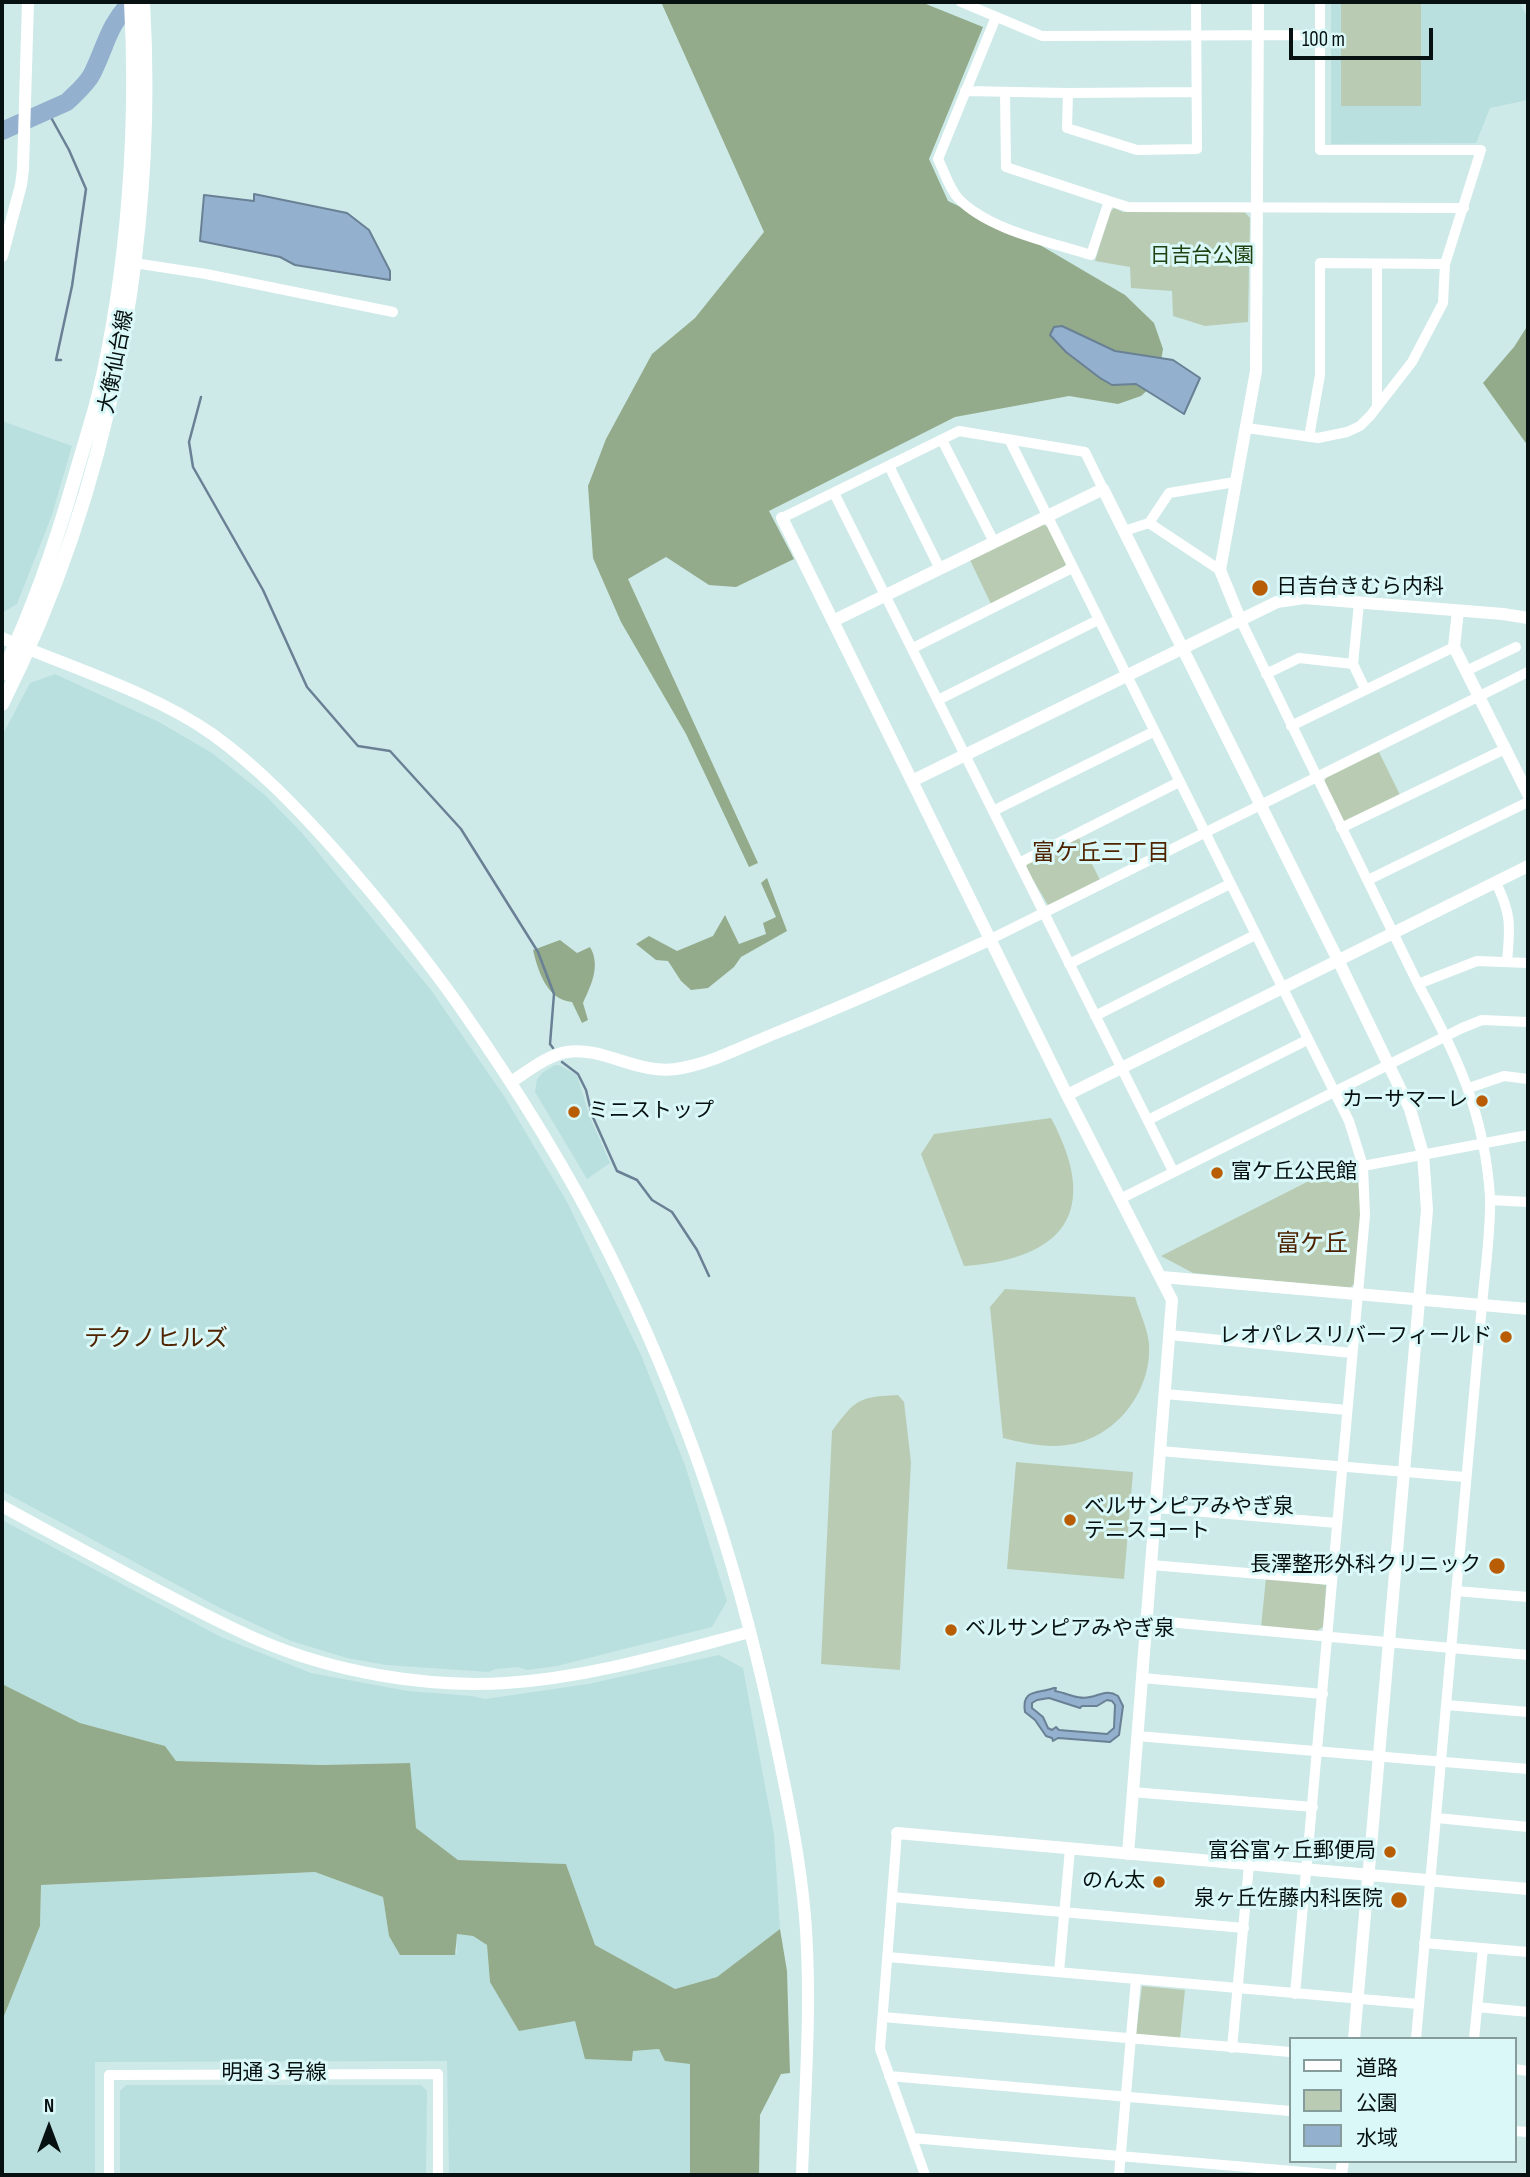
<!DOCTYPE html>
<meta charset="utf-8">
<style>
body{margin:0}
#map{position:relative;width:1530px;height:2177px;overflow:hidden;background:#cdeae9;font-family:"Sofia Sans Condensed","Noto Sans JP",sans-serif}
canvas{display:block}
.frame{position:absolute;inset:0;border:4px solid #071111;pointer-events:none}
.legend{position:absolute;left:1289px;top:2037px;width:228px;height:126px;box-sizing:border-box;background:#daf8f7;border:2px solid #869c9b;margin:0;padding:9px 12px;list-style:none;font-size:21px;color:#071111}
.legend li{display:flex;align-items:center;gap:14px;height:35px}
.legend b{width:35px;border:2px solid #869c9b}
.north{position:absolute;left:14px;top:2093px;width:70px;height:70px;-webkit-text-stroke:5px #daf8f7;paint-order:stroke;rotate:0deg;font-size:19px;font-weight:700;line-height:28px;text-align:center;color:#071111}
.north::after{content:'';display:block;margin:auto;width:24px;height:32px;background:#071111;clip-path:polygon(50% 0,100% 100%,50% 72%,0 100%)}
.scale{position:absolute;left:1289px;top:28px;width:144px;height:32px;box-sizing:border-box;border:4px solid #071111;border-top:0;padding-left:9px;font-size:21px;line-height:24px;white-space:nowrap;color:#071111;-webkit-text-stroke:5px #daf8f7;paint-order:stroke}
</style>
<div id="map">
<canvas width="1530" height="2177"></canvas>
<div class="frame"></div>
<ul class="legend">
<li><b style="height:9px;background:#fff"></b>道路</li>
<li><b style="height:19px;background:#b9ccb3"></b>公園</li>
<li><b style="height:19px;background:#93b0ce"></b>水域</li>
</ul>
<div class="north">N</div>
<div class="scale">100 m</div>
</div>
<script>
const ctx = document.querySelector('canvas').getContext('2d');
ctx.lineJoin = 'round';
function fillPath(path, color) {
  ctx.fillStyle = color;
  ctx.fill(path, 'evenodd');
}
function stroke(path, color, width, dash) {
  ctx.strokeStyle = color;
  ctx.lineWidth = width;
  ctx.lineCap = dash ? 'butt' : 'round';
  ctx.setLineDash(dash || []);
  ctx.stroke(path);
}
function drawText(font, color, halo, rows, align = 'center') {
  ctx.font = font + ' "Sofia Sans Condensed","Noto Sans JP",sans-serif';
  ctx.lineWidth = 6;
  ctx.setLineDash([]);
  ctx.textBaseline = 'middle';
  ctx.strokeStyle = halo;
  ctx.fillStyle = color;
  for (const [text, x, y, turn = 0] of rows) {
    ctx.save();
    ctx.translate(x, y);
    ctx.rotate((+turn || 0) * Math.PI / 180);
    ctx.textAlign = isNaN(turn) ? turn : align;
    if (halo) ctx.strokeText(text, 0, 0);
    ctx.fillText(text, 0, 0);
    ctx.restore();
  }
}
const built = new Path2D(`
 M1331,2H1519L1528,18V100L1490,108L1476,143L1331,144Z
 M2,421L72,446L52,515L17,604L2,613Z
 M55,674L159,722L212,753L265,795L303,834L431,990L504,1096L566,1200L641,1355L685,1465L727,1601L712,1627L557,1666L527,1670L518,1667L496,1669L488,1672L386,1665L347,1658L291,1641L220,1608L2,1491V736L30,683Z
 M555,1065H559L577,1075L589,1115L610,1163L587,1179L535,1092L537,1079L542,1073Z
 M2,1520L221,1637L311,1673L408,1691L472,1696L485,1699L588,1684L719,1655L743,1668L774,1834L780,1929L717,1977L675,1989L595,1945L566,1864L458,1860L415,1828L409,1763L322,1765L176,1761L165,1746L80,1723L2,1684Z
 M315,1872L383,1897L389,1936L457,1953L456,1934L473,1936L487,1945L490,1982L575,2021L632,2061L633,2051L660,2049L690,2064V2175H449L447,2061L95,2062V2175H2V2021L40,1926L41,1885Z
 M126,2085H421L427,2091L426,2175H120V2091Z`);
const green = new Path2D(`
 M1341,2H1421V106H1341Z
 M1114,208L1123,212L1244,211L1250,218L1248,322L1205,326L1173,316L1172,291L1131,288L1130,267L1095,261L1110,212Z
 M1042,524L1048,527L1066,564L1063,568L991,604L970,560Z
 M1379,752L1400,795L1348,822L1340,820L1324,783L1327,775Z
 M1079,838L1101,882L1048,905L1026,868L1028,862Z
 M1051,1118C1101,1211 1065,1259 964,1266L921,1154L934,1134Z
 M1357,1169L1361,1214L1355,1283L1350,1288L1193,1273L1161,1256L1307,1182Z
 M1005,1289L1135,1297C1139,1311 1148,1329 1149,1344C1152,1392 1115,1439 1067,1445C1045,1448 1024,1443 1003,1438L990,1307Z
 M898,1395L904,1402L911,1462L900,1670L821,1664L832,1431C856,1399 858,1397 898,1395Z
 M1016,1462L1133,1472L1124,1579L1007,1569Z
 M1266,1578L1326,1585L1324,1626L1317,1631L1261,1627Z
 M1142,1986L1185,1990L1180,2038L1136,2034Z`);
const forest = new Path2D(`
 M661,2H921L983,27L929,159L948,201L1040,245L1125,295L1154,323L1163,349L1159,373L1151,387L1141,396L1118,404L1069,396L955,417L769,511L794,559L736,587L709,585L666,557L628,579L758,863L749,867L686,734L621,622L593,558L588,486L606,439L652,354L695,318L764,232Z
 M1528,325V446L1483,383L1514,347Z
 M767,878L787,931L741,957L734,967L708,988L691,990L681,981L668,961L656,960L636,944L649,936L677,951L713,936L725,915L739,944L766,934L763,923L776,917L761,883Z
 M560,940L577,953L590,947C601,966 591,985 583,1003L588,1020L582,1023L572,1002C547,1000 538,971 533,950Z
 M2,1684L80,1723L165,1746L176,1761L322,1765L410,1763L416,1828L458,1860L566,1864L595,1945L675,1989L717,1977L780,1929L787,1971L790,2073L781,2074L760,2115L759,2175H690V2064L665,2061L659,2049L633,2051L632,2061L585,2059L575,2021L519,2031L490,1982L487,1945L473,1936L457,1934L455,1955H400L389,1936L383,1897L315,1872L41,1885L40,1926L2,2021Z`);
const water = new Path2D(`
 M254,194L347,213L369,230L390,271V280L295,265L280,257L200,241L204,195L254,201Z
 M1062,326L1115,351L1173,360L1200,378L1184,414L1136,384L1112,385L1100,378L1066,352L1050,335L1054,327Z
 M1054,1688H1056L1055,1691C1067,1693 1078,1700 1090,1697C1101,1695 1107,1689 1118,1696L1123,1706L1119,1735L1110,1742L1058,1738L1053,1741L1052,1738L1046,1736L1035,1720L1025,1712C1021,1688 1039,1694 1054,1688ZM1049,1698L1080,1708L1082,1706H1097L1107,1700L1112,1701L1115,1705L1114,1728L1107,1734L1059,1730L1056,1727L1052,1730L1048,1728L1043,1717L1032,1708V1703L1037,1700Z`);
const stream = new Path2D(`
 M48,112L69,150L86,189L72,286L56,360H61
 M201,397L189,442L193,467L263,590L307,687L358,746L390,751L461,829L538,952L554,994L550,1044L553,1048
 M562,1062L578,1074L586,1090L592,1115L617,1171L637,1180L652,1200L672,1212L697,1250L709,1276`);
const river = new Path2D(`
 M2,131L67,102C75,94 87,84 92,74C107,44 107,27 131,2`);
const minor = new Path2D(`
 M961,2L1042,36L1320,35
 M996,17L938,159C944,171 949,188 958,198C988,230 1050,242 1091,255L1109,201L1128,207L1464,208
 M965,91L1068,93L1067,128L1137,150L1197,149L1196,2
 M1005,92L1006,167L1109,201
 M1068,93L1196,92
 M134,263L206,274L393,312
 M1377,407V264
 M1247,428L1318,438L1347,432L1360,426L1370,416L1412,362L1443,303L1445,264L1481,150H1320V2
 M1309,437L1320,375V263L1445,264
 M942,440L994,542
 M1010,441L1349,1121L1363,1166L1365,1215L1295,1994
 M889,466L940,569
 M834,493L1173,1171
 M782,518L959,431L1085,452L1103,489
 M1149,523L1220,570
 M1124,531L1149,523L1169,493L1235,482
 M1359,603L1353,664L1365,689
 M1240,619L1418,984C1457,1055 1485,1115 1490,1197C1491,1232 1485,1270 1482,1305L1416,2039
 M913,648L1072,568
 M1466,671L1516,647
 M1266,674L1299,658L1353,664
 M938,700L1098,620
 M1291,726L1454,647
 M993,811L1153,732
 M1341,828L1505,749
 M1019,863L1179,782
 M1368,880L1528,802
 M1496,883C1512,915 1510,927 1507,962
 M991,939L1528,672
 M1069,964L1230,884
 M1418,984L1477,961L1528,963
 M1095,1016L1255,935
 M1469,1088L1504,1076L1528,1079
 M1148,1120L1307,1040
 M1363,1166L1528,1135
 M1120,1199L1462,1028L1482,1020L1528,1022
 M1490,1200L1528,1202
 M1170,1335L1352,1353
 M1165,1394L1347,1410
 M1160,1451L1465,1477
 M1156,1508L1337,1523
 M1151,1565L1332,1580
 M1456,1591L1528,1597
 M1146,1620L1528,1655
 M1142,1678L1323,1694
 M1447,1705L1528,1712
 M1137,1736L1528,1769
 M1132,1792L1313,1807
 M1437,1818L1528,1827
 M897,1833L880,2049L925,2175
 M892,1897L1244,1928
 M1424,1943L1528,1952
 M888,1957L1418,2004
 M1059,1972L1070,1849
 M1477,2007L1528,2012
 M883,2017L1290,2052
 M1474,2039L1483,1948
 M1232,2048L1249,1865
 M1514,2069L1528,2071
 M889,2076L1290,2111
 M1514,2131L1528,2132
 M912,2138L1338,2175
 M109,2175V2075L438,2074V2175
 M1119,2175L1136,1979`);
const tertiary = new Path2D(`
 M2,256L21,185L23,169L28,2
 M782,518L1067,1095L1172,1300L1128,1854
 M1458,611L1454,647L1528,794
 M1240,619L1220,570L1256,371L1258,2
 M833,621L1103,489L1338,960L1410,1109L1423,1154L1427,1210L1354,2039
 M2,638C69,667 152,692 212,734C258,767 296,807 333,848C378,899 421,952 460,1007C515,1086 566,1167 609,1253C683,1400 735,1555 770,1715C784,1781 799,1848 805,1916C812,2002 805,2089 802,2175
 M912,781L1277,602L1304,598L1503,614L1528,618
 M511,1082C528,1071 548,1055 567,1052C605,1046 638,1077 682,1068C714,1062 746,1045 776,1033C849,1004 920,972 991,939
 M1067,1095L1528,866
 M1162,1277L1528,1309
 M2,1506C45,1530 89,1553 133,1577C175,1599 217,1622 261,1641C334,1672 426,1688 506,1683C589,1678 670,1653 750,1632
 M897,1833L1528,1889
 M1341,2175L1343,2161`);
const secondary = new Path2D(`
 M2,674C32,612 55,546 74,480C82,451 92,422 99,393C128,271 138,127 131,2
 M2,704C110,489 157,242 143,2`);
const markers = [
 [1260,588,9,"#b95d05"],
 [1482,1101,7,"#b95d05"],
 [574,1112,7,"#b95d05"],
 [1217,1173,7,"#b95d05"],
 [1506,1337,7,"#b95d05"],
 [1070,1520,7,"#b95d05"],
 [1497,1566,9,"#b95d05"],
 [951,1630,7,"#b95d05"],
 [1390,1852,7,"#b95d05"],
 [1159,1882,7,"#b95d05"],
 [1399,1900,9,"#b95d05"]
];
const parkNames = [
 ["日吉台公園",1202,257]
];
const streetNames = [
 ["大衡仙台線",117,362,-79],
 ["明通３号線",274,2074]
];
const poiNames = [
 ["日吉台きむら内科",1276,588,"left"],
 ["カーサマーレ",1468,1101],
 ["ミニストップ",588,1112,"left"],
 ["富ケ丘公民館",1231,1173,"left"],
 ["レオパレスリバーフィールド",1492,1337],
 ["ベルサンピアみやぎ泉",1084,1508,"left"],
 ["テニスコート",1084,1532,"left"],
 ["長澤整形外科クリニック",1481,1566],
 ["ベルサンピアみやぎ泉",965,1630,"left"],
 ["富谷富ヶ丘郵便局",1376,1852],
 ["のん太",1145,1882],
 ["泉ヶ丘佐藤内科医院",1383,1900]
];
const neighbourhoodNames = [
 ["富ケ丘三丁目",1101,854]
];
const quarterNames = [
 ["富ケ丘",1312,1245],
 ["テクノヒルズ",156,1340]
];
fillPath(built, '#b9e0df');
fillPath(green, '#b9ccb3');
fillPath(forest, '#93ab8a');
fillPath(water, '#93b0ce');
stroke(water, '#698095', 2);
stroke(stream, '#698095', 2.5);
stroke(river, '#93b0ce', 18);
stroke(minor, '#fff', 10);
stroke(tertiary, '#fff', 12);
stroke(secondary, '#fff', 14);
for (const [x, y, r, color] of markers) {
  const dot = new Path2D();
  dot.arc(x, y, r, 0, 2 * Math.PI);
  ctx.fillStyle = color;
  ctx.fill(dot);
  stroke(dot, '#daf8f7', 2.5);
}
drawText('21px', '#204112', '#daf8f7', parkNames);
drawText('21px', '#071111', '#daf8f7', streetNames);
drawText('21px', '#071111', '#daf8f7', poiNames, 'right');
drawText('23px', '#4f2300', '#daf8f7', neighbourhoodNames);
drawText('24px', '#4f2300', '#daf8f7', quarterNames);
</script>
